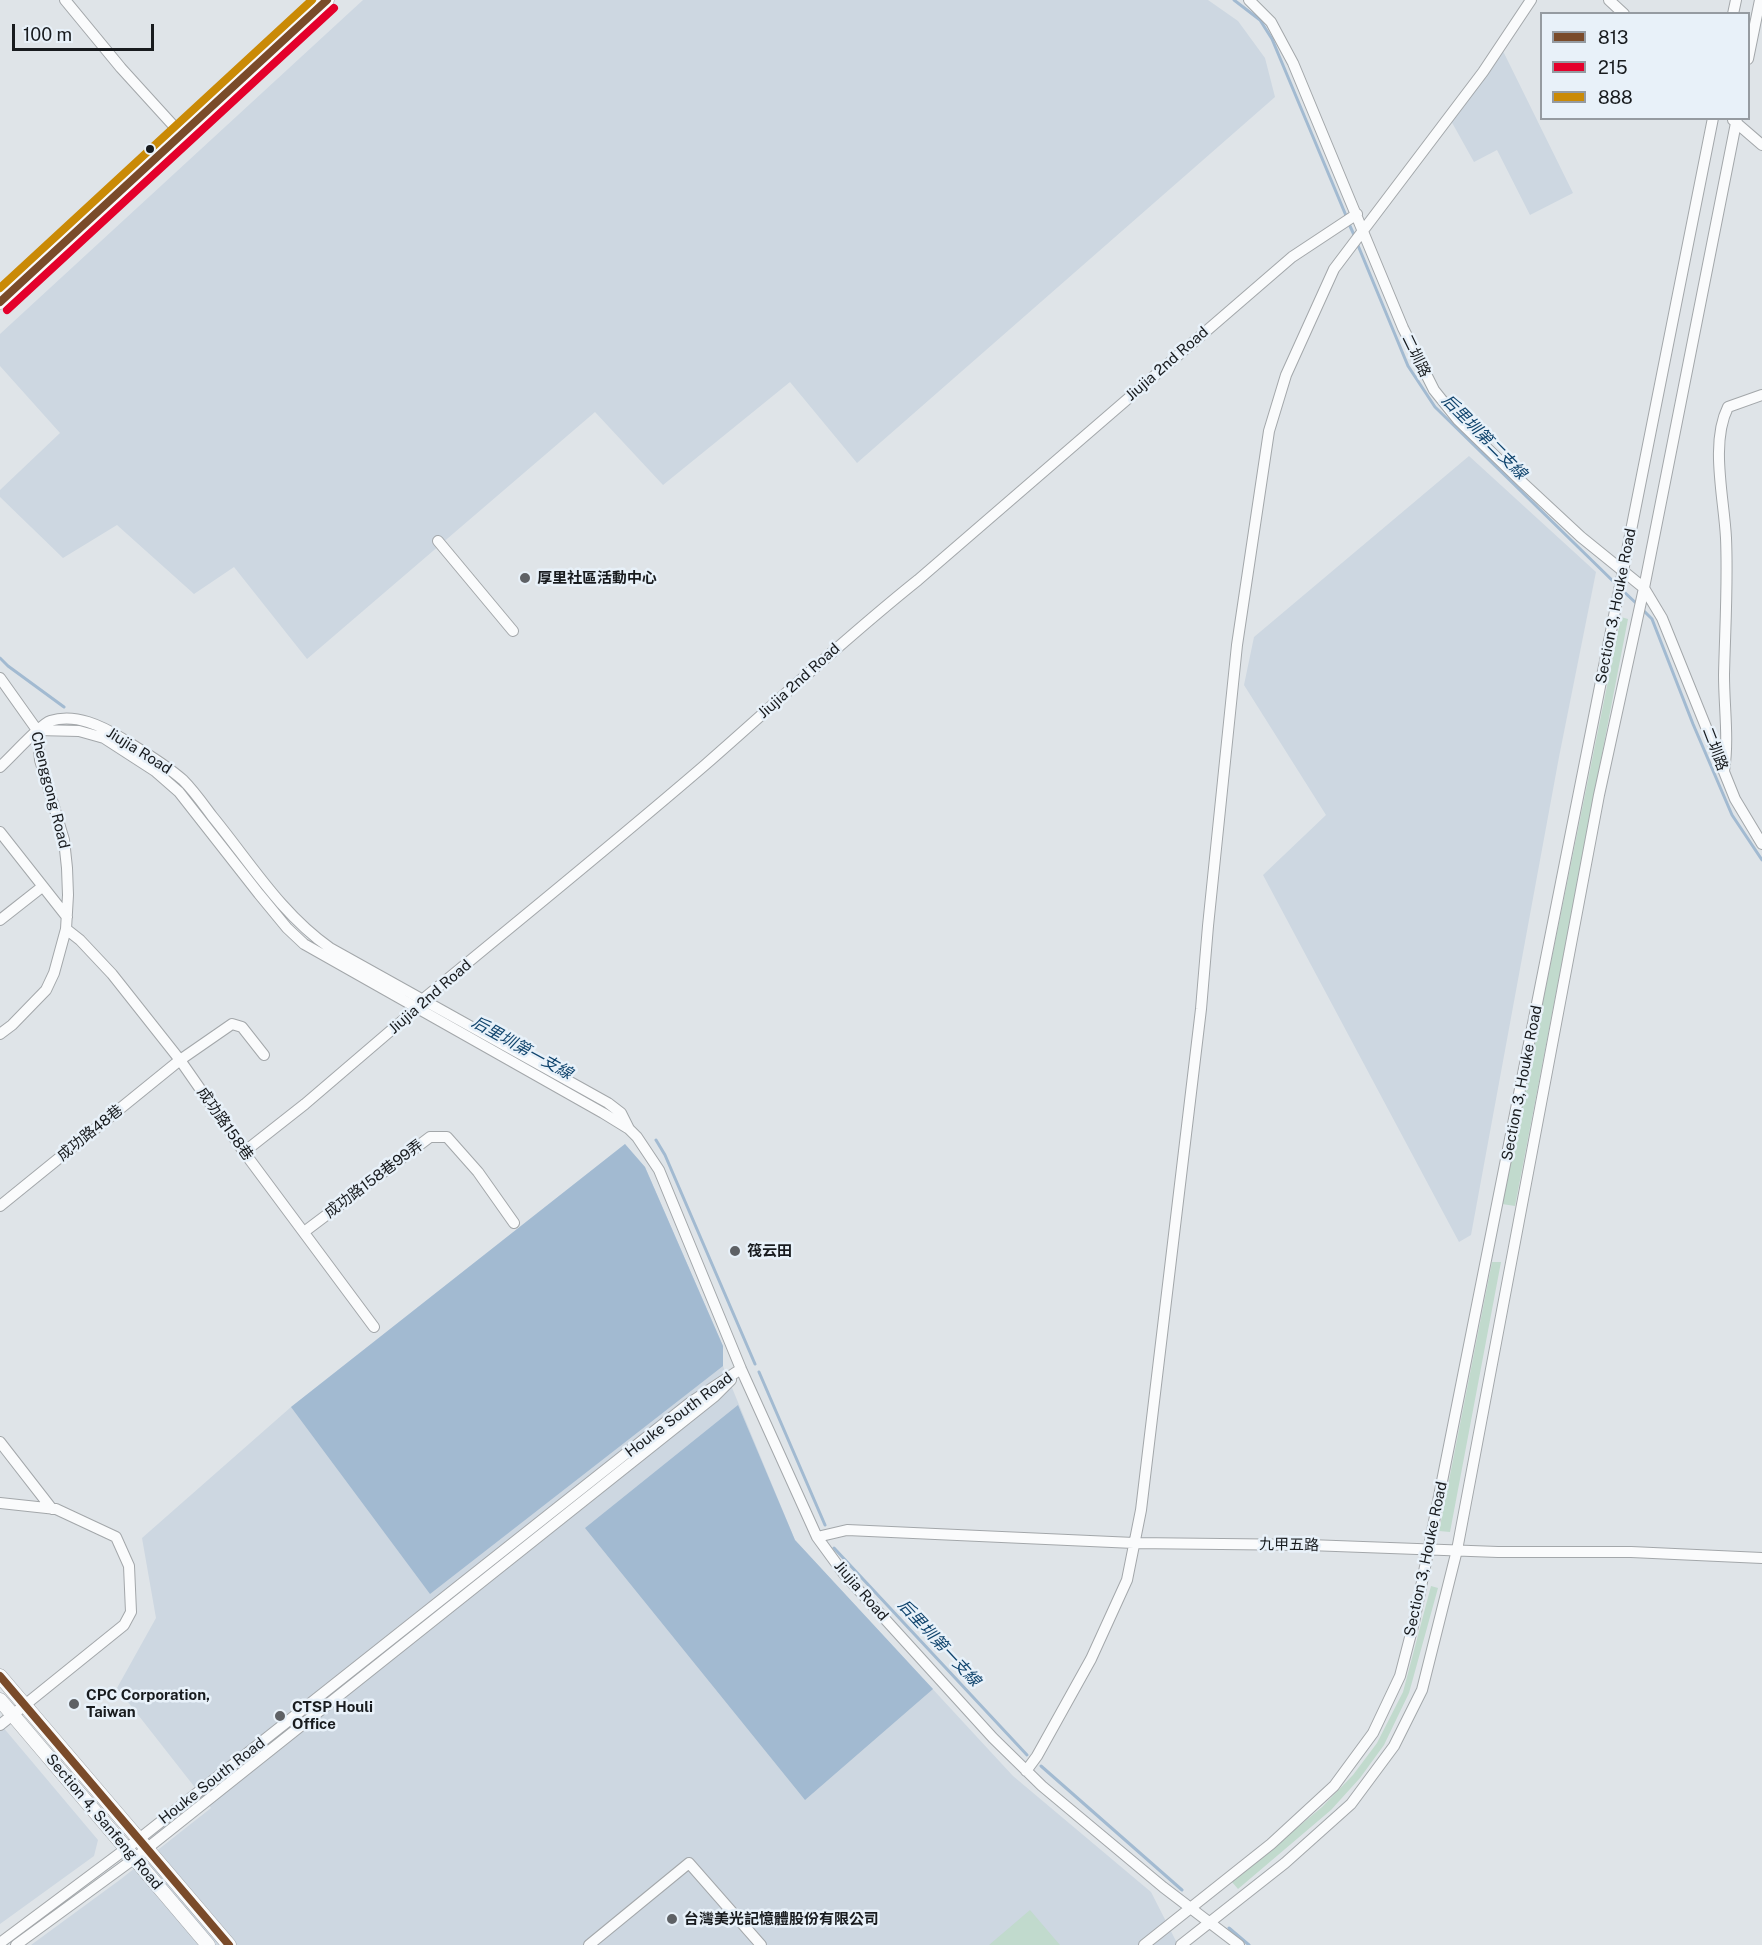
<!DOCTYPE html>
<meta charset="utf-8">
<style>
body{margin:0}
#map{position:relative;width:1762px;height:1945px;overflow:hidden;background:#dfe4e8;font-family:"Public Sans",sans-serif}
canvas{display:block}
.legend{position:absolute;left:1540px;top:12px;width:210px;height:108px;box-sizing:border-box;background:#e8f1f9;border:2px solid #959ba1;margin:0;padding:8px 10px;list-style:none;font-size:18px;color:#181b1e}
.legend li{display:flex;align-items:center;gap:12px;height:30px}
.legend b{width:30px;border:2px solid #959ba1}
.scale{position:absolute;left:12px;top:24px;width:142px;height:27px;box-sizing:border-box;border:3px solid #181b1e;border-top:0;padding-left:8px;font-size:18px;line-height:21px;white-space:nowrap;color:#181b1e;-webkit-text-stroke:4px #e8f1f9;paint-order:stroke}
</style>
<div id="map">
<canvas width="1762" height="1945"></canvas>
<ul class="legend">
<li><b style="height:8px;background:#7a4b2a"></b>813</li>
<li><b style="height:8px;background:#e4002b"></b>215</li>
<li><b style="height:8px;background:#ca8a06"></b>888</li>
</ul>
<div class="scale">100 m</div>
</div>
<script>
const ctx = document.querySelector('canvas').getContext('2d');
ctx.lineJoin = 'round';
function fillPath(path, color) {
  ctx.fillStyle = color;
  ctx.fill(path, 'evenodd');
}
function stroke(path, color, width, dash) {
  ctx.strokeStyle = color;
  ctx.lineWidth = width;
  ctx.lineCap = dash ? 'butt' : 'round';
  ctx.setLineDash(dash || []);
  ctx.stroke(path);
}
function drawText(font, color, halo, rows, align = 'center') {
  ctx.font = font + ' "Public Sans","Noto Sans TC",sans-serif';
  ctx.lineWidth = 5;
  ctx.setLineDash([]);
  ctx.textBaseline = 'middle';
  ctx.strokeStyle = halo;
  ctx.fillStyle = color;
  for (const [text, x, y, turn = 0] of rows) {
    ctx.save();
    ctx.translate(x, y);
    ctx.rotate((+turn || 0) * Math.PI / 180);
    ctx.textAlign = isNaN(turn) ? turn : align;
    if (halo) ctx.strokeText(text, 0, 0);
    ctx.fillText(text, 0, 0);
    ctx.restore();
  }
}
const built = new Path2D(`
 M363,0H1208L1238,21L1265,58L1275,97L857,463L790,382L663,485L595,412L307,659L234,567L194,594L117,525L63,558L0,497V490L60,433L0,366V334Z
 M1503,51L1573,193L1530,215L1497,150L1474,162L1450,119Z
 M1469,456L1596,572L1559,757L1471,1235L1459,1242L1263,875L1326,815L1244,685L1254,637Z
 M625,1144L645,1167L723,1346V1366L795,1540L1013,1776L1151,1892L1178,1945H31L121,1879L211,1808L117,1688L156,1618L142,1538L291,1407Z
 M2,1726L98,1840L94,1856L0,1924V1728Z`);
const green = new Path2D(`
 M1621,617L1628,619L1515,1206L1502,1204Z
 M1492,1262H1501L1450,1532L1439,1531Z
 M1431,1586L1438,1588L1409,1693L1384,1745L1360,1778L1331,1810L1238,1889L1232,1882L1322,1807L1353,1775L1377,1743L1403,1692Z
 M1030,1910L1060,1945H989Z`);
const water = new Path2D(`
 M625,1144L645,1167L723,1346V1366L430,1594L291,1407Z
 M738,1405L795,1540L933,1689L805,1800L585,1528Z`);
const stream = new Path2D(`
 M1234,0L1260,20L1272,39L1347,218
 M1349,224L1355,237
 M1357,243L1408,366L1435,407L1618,586
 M1622,590L1637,604
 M1642,609L1652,619L1693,724L1732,815L1762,860
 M0,658L8,666L64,707
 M165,773L193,800
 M198,807L232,850
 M267,895L284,916
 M656,1140L665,1155L755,1364
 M759,1372L825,1525
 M834,1548L1027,1755
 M1041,1766L1182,1890
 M1229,1928L1249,1945`);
const minor = new Path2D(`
 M65,0L121,68L181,134
 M1249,0L1271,22L1293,63L1403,328L1434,390L1458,420L1522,482L1581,537L1644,588L1662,618L1735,799L1762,844
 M1609,0L1624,14
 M1733,14L1736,0
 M1748,59L1760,0
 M1733,120L1762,145
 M438,541L513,631
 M0,678L37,730L40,760L64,840L67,868L68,895L66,929L54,973L46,990L12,1025L0,1034
 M37,730L79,731L104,738L155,771L179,792L259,894L287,928L304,944L603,1113L629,1129L637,1137L659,1170L741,1369L817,1537L844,1574L993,1738L1042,1786L1163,1887L1239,1945
 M0,767C9,759 42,723 50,721C76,713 102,726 123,739C144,752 165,764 183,780C194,791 203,804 212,816C249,861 281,914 330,948L608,1103L621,1113L629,1129
 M1724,771C1729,739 1724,707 1724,675C1725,630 1728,583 1726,538C1724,498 1710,443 1728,407L1762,395
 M0,832L67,917
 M0,920L42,887
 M66,929L80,940L112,974L180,1060L244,1152L374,1327
 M244,1152L305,1104L416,1009L422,1000C517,922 612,845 705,765C776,703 844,639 918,580L1292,257L1357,214
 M0,1206L180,1060L232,1024L242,1027L264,1055
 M304,1232L430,1137H447L478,1172L514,1223
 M0,1442L52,1509
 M0,1503L56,1509L116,1537L129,1566L131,1612L124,1625L0,1725
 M817,1537L847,1530L1134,1543L1309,1545L1498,1552H1631L1762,1558
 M1026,1771L1037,1756L1091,1659L1127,1580L1141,1510L1201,1009L1208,926L1237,645L1269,431L1286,375L1334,269L1483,72L1531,0
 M0,1943L139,1839L691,1402L741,1369
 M16,1945L135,1858L715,1396L731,1380
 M589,1945L689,1863L761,1945
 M1144,1945L1271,1844L1334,1786L1373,1733L1400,1676L1414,1622L1713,118
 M1181,1945L1285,1863L1351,1804L1394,1746L1422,1690L1457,1550L1599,795L1644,588L1737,118`);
const major = new Path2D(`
 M0,302L327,0
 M0,1676L229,1945
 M0,1700L208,1945`);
const bus1 = new Path2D(`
 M0,302L327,0
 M0,1676L229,1945`);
const bus2 = new Path2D(`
 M7,310L334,8`);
const bus3 = new Path2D(`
 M0,288L312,0`);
const markers = [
 [150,149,5,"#181b1e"],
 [525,578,6,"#5e6165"],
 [735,1251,6,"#5e6165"],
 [74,1704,6,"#5e6165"],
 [280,1716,6,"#5e6165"],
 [672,1919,6,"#5e6165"]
];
const streetNames = [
 ["二圳路",1416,356,64],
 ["Jiujia 2nd Road",1167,364,-41],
 ["Section 3, Houke Road",1616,606,-79],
 ["Jiujia 2nd Road",799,681,-42],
 ["二圳路",1715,749,69],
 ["Jiujia Road",139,751,32],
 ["Chenggong Road",50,790,76],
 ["Jiujia 2nd Road",430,997,-41],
 ["Section 3, Houke Road",1522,1083,-79],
 ["成功路158巷",225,1124,55],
 ["成功路48巷",90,1133,-39],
 ["成功路158巷99弄",374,1179,-37],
 ["Houke South Road",679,1415,-37],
 ["九甲五路",1289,1545,1],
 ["Section 3, Houke Road",1426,1559,-78],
 ["Jiujia Road",861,1591,49],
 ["Houke South Road",212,1781,-38],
 ["Section 4, Sanfeng Road",104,1822,50]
];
const poiNames = [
 ["厚里社區活動中心",537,578],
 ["筏云田",747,1251],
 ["CPC Corporation,",86,1695],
 ["Taiwan",86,1712],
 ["CTSP Houli",292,1707],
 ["Office",292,1724],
 ["台灣美光記憶體股份有限公司",684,1919]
];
const waterNames = [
 ["后里圳第二支線",1484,437,45],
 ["后里圳第一支線",522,1048,29],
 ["后里圳第一支線",939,1643,47]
];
fillPath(built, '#cdd7e1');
fillPath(green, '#c1dacd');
fillPath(water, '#a2bad1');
stroke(stream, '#a2bad1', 3);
stroke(minor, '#a3a7aa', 12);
stroke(major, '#a3a7aa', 15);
stroke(minor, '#fafbfc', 10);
stroke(major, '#fafbfc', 14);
stroke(bus1, '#7a4b2a', 8);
stroke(bus2, '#e4002b', 8);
stroke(bus3, '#ca8a06', 8);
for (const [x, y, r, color] of markers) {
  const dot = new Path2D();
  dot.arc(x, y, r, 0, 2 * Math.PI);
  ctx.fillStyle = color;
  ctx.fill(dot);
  stroke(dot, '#e8f1f9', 2);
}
drawText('15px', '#181b1e', '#e8f1f9', streetNames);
drawText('bold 15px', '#181b1e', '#e8f1f9', poiNames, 'left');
drawText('italic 16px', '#10446d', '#e8f1f9', waterNames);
</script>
